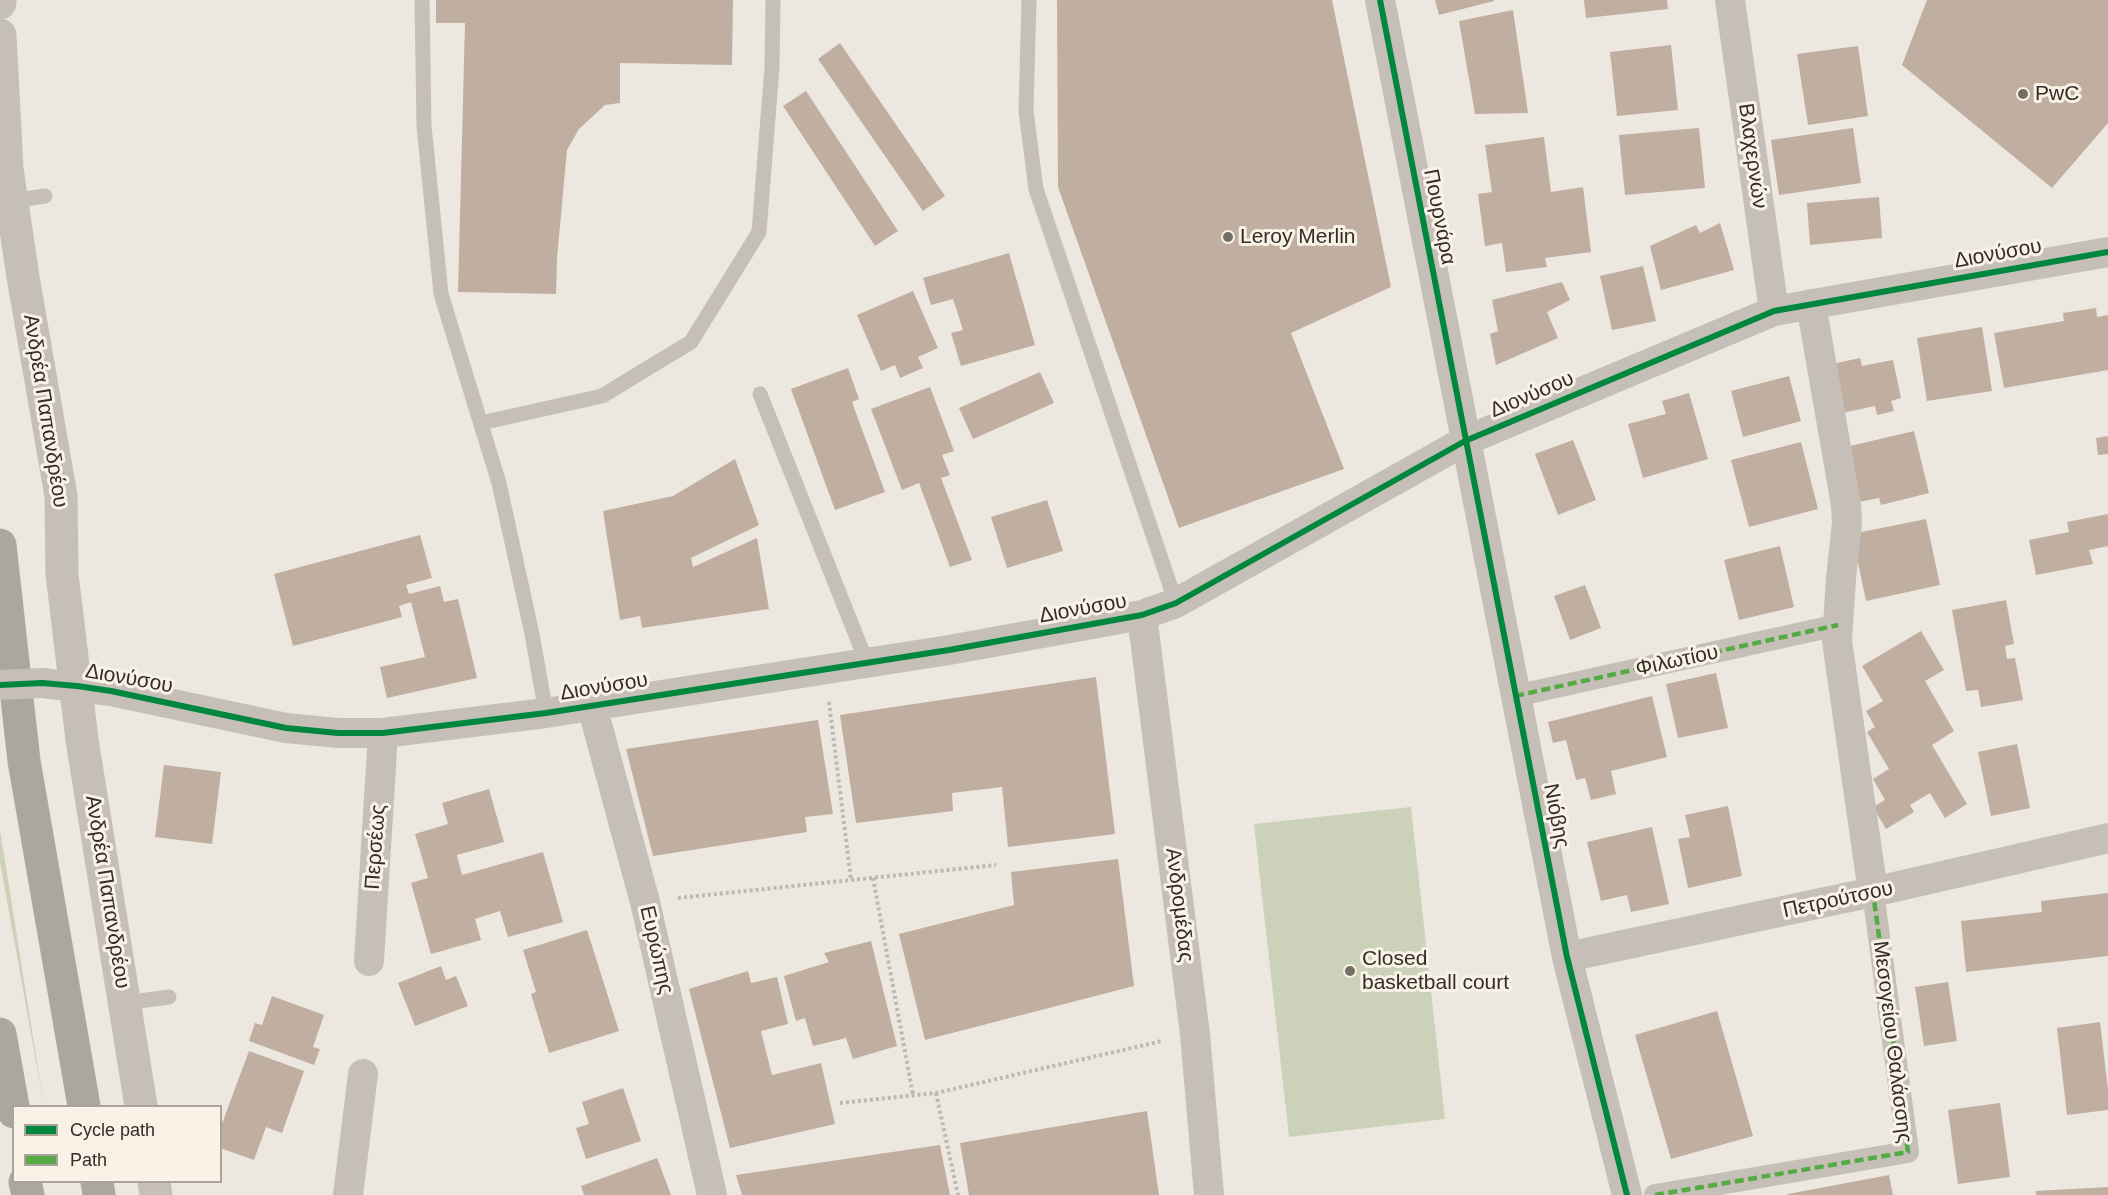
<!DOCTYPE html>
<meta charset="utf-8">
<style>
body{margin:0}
#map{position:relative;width:2108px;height:1195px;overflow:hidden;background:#ece8df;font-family:Helvetica,sans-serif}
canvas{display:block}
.legend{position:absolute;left:12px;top:1105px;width:210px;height:78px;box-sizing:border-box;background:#f9f2e6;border:2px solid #aba39a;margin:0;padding:8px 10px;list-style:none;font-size:18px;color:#352d27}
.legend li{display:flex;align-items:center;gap:12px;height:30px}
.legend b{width:30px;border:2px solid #aba39a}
</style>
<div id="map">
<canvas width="2108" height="1195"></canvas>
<ul class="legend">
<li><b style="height:8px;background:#00873e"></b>Cycle path</li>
<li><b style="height:8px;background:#54ab44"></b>Path</li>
</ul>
</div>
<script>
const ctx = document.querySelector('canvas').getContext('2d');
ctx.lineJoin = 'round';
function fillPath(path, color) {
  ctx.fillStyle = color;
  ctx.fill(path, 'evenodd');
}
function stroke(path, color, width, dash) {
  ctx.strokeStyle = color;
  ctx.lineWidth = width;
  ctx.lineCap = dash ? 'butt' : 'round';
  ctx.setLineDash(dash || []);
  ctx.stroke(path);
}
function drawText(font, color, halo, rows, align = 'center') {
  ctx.font = font + ' Helvetica,sans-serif';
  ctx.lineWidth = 6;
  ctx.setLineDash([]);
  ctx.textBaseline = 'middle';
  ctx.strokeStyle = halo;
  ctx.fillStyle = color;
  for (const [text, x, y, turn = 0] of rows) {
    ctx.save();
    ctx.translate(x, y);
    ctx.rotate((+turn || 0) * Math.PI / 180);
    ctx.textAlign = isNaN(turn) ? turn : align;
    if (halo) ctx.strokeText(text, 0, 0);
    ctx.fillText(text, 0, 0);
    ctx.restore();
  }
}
const green = new Path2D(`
 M1411,807L1445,1119L1289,1137L1254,824Z
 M0,830L44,1106L0,862Z`);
const building = new Path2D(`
 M436,0H733L732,65L620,63V103L605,105L579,129L567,150L557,258L556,294L458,292L465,23H436Z
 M1057,0H1332L1391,287L1291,333L1344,469L1179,528L1058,187Z
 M1435,0H1494V1L1439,15Z
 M1584,0H1667L1668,9L1586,18Z
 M1927,0H2108V123L2052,188L1902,65Z
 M1513,10L1528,113L1475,114L1459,21Z
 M840,43L945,196L923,211L818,59Z
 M1671,45L1678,110L1617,116L1610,52Z
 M1858,46L1868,116L1808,125L1797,54Z
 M806,91L898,231L875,246L783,106Z
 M1699,128L1705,188L1625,195L1619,135Z
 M1853,128L1861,183L1779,195L1771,140Z
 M1544,137L1551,192L1583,187L1591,252L1545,258L1547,267L1506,272L1502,243L1485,246L1478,194L1492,192L1485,145Z
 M1879,197L1882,238L1810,245L1807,203Z
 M1720,223L1734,270L1661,290L1650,246L1696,225L1700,233Z
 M1009,253L1035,345L961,366L951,333L963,330L953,299L931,305L923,278Z
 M1643,266L1656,321L1612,330L1600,276Z
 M1562,282L1570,300L1547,312L1558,338L1496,365L1490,334L1498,331L1492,300Z
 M913,291L938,348L918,357L923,368L900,378L895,365L881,371L857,315Z
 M2096,308L2097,317L2108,315V370L2004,388L1994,333L2064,321L2063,313Z
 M1982,327L1992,391L1927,401L1917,338Z
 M1860,358L1862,366L1893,360L1901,398L1891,401L1894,411L1877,415L1875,406L1842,413L1832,364Z
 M848,368L859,399L852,402L885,492L835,510L791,389Z
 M1040,372L1054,403L973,439L959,408Z
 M1789,376L1801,421L1743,437L1731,391Z
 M930,387L954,451L942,455L950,475L941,478L972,560L950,567L919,483L902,490L871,409Z
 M1689,393L1708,459L1643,478L1628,424L1666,414L1662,401Z
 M1914,431L1929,493L1881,505L1879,498L1859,502L1846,447Z
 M2108,436V454L2098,455L2096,438Z
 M1573,440L1596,500L1558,515L1535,454Z
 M1801,442L1818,509L1749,527L1731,460Z
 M735,459L759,525L691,558L693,567L757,538L769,609L642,628L640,616L620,620L603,511L673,496Z
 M1047,500L1063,551L1007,568L991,517Z
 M2108,514V546L2089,550L2093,564L2036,575L2029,540L2069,532L2067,522Z
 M1926,519L1940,585L1866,601L1852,534Z
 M420,535L432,578L406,585L409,594L440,586L444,602L458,599L477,678L387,698L380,667L425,657L411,602L399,606L402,617L293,646L274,574Z
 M1780,546L1794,607L1739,620L1724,560Z
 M1585,585L1601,628L1570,640L1554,596Z
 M2006,600L2014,644L2005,646L2007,659L2015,658L2023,700L1981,707L1978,690L1966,691L1952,610Z
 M1921,631L1944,670L1925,681L1954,731L1932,745L1967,804L1945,818L1930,793L1910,805L1914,812L1886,829L1873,807L1885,800L1873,779L1889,769L1867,732L1875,727L1866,711L1883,701L1862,666Z
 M1716,673L1728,728L1678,738L1666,684Z
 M1096,677L1115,834L1008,847L1002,787L952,793L953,811L856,823L840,715Z
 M1652,696L1667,757L1611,771L1616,794L1591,800L1585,778L1576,780L1566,740L1553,743L1548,722Z
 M818,720L833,814L805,817L807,832L653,856L626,749Z
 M2017,744L2030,808L1991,816L1978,752Z
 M164,765L221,772L212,844L155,837Z
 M489,789L504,842L457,855L462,875L543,852L563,922L508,937L500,911L475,919L481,940L431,954L411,883L428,878L415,834L448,824L442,803Z
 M1728,806L1742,876L1688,888L1678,839L1690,837L1685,815Z
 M1652,827L1669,904L1631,912L1627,895L1601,901L1587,842Z
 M1118,859L1134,986L925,1040L899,934L1014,905L1011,872Z
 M2108,893V956L1966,972L1961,921L2042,912L2041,901Z
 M587,930L619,1031L549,1053L531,994L536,992L523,950Z
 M871,941L897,1046L853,1059L846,1038L813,1046L805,1018L796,1021L784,976L829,962L824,953Z
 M441,966L446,980L456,976L468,1006L415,1026L398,983Z
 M748,971L751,983L777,977L788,1024L761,1031L772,1075L821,1063L835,1124L730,1148L689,989Z
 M1948,982L1957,1041L1924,1046L1915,987Z
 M272,996L324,1015L313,1047L320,1049L314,1065L249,1041L255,1023L262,1025Z
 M1717,1011L1753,1136L1671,1159L1635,1035Z
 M2100,1022L2108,1090V1110L2067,1115L2057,1028Z
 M249,1051L304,1071L282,1133L266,1127L254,1160L220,1148V1129Z
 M623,1088L641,1141L586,1159L576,1128L589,1124L582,1102Z
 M2000,1103L2010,1177L1958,1184L1948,1110Z
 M1147,1111L1159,1195H969L960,1143Z
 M940,1145L950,1195H742L736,1175Z
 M657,1158L671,1195H584L581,1186Z
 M1889,1175L1893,1195H1788V1194Z
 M2108,1187V1195H2036V1191Z`);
const path = new Path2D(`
 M829,702L851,880
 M873,878L913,1095
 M678,898L996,865
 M936,1093L958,1195
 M840,1103L936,1093L1162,1041`);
const service = new Path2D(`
 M422,0L424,126L441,294L499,483L532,634L546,713
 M1029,0L1026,111L1036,189L1176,603
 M12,201L45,196
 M760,394L867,663
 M481,423L602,396L691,342L759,232L772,67L773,0
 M124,1003L169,997`);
const pedestrian = new Path2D(`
 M1515,696L1838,625
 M1655,1195L1908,1152L1873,892`);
const minor = new Path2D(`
 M1380,0L1567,957L1627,1195
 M1730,0L1774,311
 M1811,304L1846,505L1847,523L1841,578L1837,641L1873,892
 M1142,615L1195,1034L1209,1195
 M42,683L111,691L286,728L338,733H383L546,713L949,650L1142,615L1176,603L1465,441L1774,311L2108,252
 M592,706L645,902L712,1195
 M1567,957L1873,892L2108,838
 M369,961L383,733
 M348,1195L363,1074`);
const tertiary = new Path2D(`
 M0,3V0
 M0,35L7,169L23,277L61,496L62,574L82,740L141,1106
 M154,1182L156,1195`);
const motorway = new Path2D(`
 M0,545L24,761L84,1106
 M0,1034L14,1112
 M25,1182L28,1195
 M97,1182L99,1195`);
const minorBridge = new Path2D(`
 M0,685L42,683`);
const quiet = new Path2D(`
 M1515,696L1838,625
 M1655,1195L1908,1152L1873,892`);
const cycleway = new Path2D(`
 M1380,0L1567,957L1627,1195
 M0,685L42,683L77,686L111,691L286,728L338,733H383L546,713L949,650L1142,615L1176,603L1465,441L1774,311L2108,252`);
const markers = [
 [2023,94,6,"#756e67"],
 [1228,237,6,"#756e67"],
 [1350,971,6,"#756e67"]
];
const poiNames = [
 ["PwC",2035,94],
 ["Leroy Merlin",1240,237],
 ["Closed",1362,959],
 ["basketball court",1362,983]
];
const streetNames = [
 ["Βλαχερνών",1752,156,82],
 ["Πουρνάρα",1439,217,79],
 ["Διονύσου",1998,254,-10],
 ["Διονύσου",1532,395,-23],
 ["Ανδρέα Παπανδρέου",45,411,81],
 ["Διονύσου",1083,609,-10],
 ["Φιλωτίου",1677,661,-12],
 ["Διονύσου",129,679,10],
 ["Διονύσου",604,687,-9],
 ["Νιόβης",1556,816,79],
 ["Περσέως",376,847,-86],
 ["Ανδρέα Παπανδρέου",107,892,81],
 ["Πετρούτσου",1838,900,-12],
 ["Ανδρομέδας",1179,905,83],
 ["Ευρώπης",656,950,77],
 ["Μεσογείου Θαλάσσης",1892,1042,83]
];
fillPath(green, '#cbd2b9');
fillPath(building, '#c0aea1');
stroke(path, '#bdb8b1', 4, [3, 3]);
stroke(service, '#c5bfb8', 15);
stroke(pedestrian, '#c5bfb8', 22);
stroke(minor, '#c5bfb8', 30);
stroke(tertiary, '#c5bfb8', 33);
stroke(motorway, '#aba69e', 33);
stroke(minorBridge, '#c5bfb8', 30);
stroke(quiet, '#54ab44', 4.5, [9, 4.5]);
stroke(cycleway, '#00873e', 6);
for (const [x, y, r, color] of markers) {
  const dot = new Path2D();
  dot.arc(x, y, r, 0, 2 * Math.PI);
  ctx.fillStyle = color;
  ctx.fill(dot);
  stroke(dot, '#f9f2e6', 2);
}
drawText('21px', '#352d27', '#f9f2e6', poiNames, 'left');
drawText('21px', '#352d27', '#f9f2e6', streetNames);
</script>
